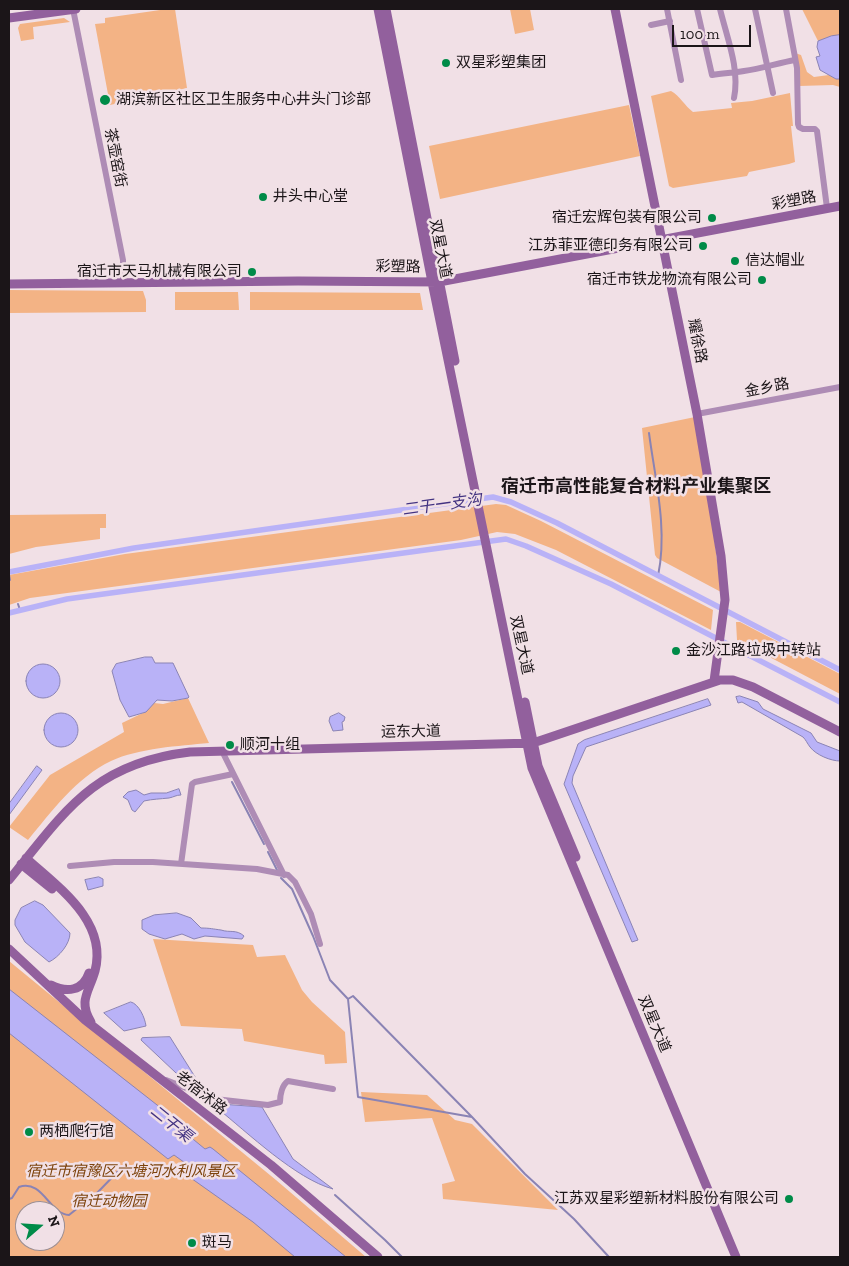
<!DOCTYPE html>
<meta charset="utf-8">
<style>
body{margin:0}
#map{position:relative;width:849px;height:1266px;overflow:hidden;background:#f1e0e6;font-family:"Zilla Slab",serif}
canvas{display:block}
.frame{position:absolute;inset:0;border:10px solid #1b1518;pointer-events:none}
.north{position:absolute;left:15px;top:1201px;width:50px;height:50px;box-sizing:border-box;background:#f1e0e6;border:1px solid #9b8f94;border-radius:50%;rotate:71deg;font-size:14px;font-weight:700;line-height:20px;text-align:center;color:#1b1518}
.north::after{content:'';display:block;margin:auto;width:18px;height:22px;background:#008b48;clip-path:polygon(50% 0,100% 100%,50% 72%,0 100%)}
.scale{position:absolute;left:672px;top:25px;width:79px;height:22px;box-sizing:border-box;border:2px solid #1b1518;border-top:0;padding-left:6px;font-size:15px;line-height:18px;white-space:nowrap;color:#1b1518;-webkit-text-stroke:4px #f1e0e6;paint-order:stroke}
</style>
<div id="map">
<canvas width="849" height="1266"></canvas>
<div class="frame"></div>
<div class="north">N</div>
<div class="scale">100 m</div>
</div>
<script>
const ctx = document.querySelector('canvas').getContext('2d');
ctx.lineJoin = 'round';
function fillPath(path, color) {
  ctx.fillStyle = color;
  ctx.fill(path, 'evenodd');
}
function stroke(path, color, width, dash) {
  ctx.strokeStyle = color;
  ctx.lineWidth = width;
  ctx.lineCap = dash ? 'butt' : 'round';
  ctx.setLineDash(dash || []);
  ctx.stroke(path);
}
function drawText(font, color, halo, rows, align = 'center') {
  ctx.font = font + ' "Zilla Slab","Noto Sans SC",serif';
  ctx.lineWidth = 5;
  ctx.setLineDash([]);
  ctx.textBaseline = 'middle';
  ctx.strokeStyle = halo;
  ctx.fillStyle = color;
  for (const [text, x, y, turn = 0] of rows) {
    ctx.save();
    ctx.translate(x, y);
    ctx.rotate((+turn || 0) * Math.PI / 180);
    ctx.textAlign = isNaN(turn) ? turn : align;
    if (halo) ctx.strokeText(text, 0, 0);
    ctx.fillText(text, 0, 0);
    ctx.restore();
  }
}
const green = new Path2D(`
 M167,9H175L187,88L110,105L95,24L105,23V18Z
 M510,9H530L534,30L515,34Z
 M802,9H840V35L818,41Z
 M64,18L70,22L33,27L34,39L21,41L18,28L20,24Z
 M795,53L801,55L807,72L814,77L829,75L836,79H840V87L833,85L799,86Z
 M671,91C680,96 685,106 693,112L732,108L731,103L752,101L790,93L793,126H791L795,162L789,164L749,172L747,176L673,188L669,186L651,96Z
 M629,105L640,156L440,199L429,146Z
 M9,290L143,291L146,300V312L9,313Z
 M175,292H238L239,310H175Z
 M250,292L420,293L423,310H250Z
 M695,417L706,474L721,592L657,558L655,555L642,428Z
 M496,504L506,505L541,521L713,610L711,630L556,550L515,534L497,532L461,540L30,598L9,605V575L125,554Z
 M106,514V528H100V539L36,547L9,554V515Z
 M736,622H740L840,674V694L737,640Z
 M188,698L209,743C179,746 139,748 111,761C76,778 52,811 28,840L9,827L50,775L124,732L122,723L145,712L154,703L163,704Z
 M153,939L253,945L257,957L285,955L302,990L312,1002L345,1032L347,1063L325,1064L324,1055L244,1041L242,1029L181,1026Z
 M9,961L276,1180L366,1257H9ZM25,1211H55V1241H25Z
 M361,1092L427,1095L455,1120L472,1124L558,1210L443,1199L442,1184L455,1181L432,1118L365,1122Z`);
const water = new Path2D(`
 M840,35V79H836L820,70L816,57L820,56L817,47L818,41L831,36Z
 M145,657H152L155,663H173L189,697L188,698L172,701L157,700L146,712L129,717L120,700L112,671L116,664Z
 M26 681a17 17 0 1 1 34 0a17 17 0 1 1-34 0Z
 M740,696L758,702L763,709L811,733L817,742L840,751V761C831,761 816,755 810,747C807,743 806,740 803,737L742,702L738,703L736,697Z
 M708,699L711,705L586,747L573,776L572,783L638,940L632,942L564,784L578,744L584,740Z
 M339,713L345,717L344,721L342,722L343,730L333,731L329,721L330,717Z
 M44 730a17 17 0 1 1 34 0a17 17 0 1 1-34 0Z
 M37,766L42,770L9,815V804Z
 M179,789L181,795C176,795 174,797 169,798C160,799 153,799 144,801L135,812L132,810L128,800L123,797L128,792L136,790L144,795L151,793H166Z
 M99,877L103,879V886L88,890L85,880Z
 M35,901L43,905L70,933C70,944 59,957 49,962L25,942L15,925V920L21,908Z
 M177,913L191,918L201,928C210,928 213,929 221,930C230,933 236,929 244,936L242,939L205,936L194,939L182,934L165,939L149,934L142,929V920L154,915Z
 M9,989L189,1130L188,1135L205,1149L210,1147L213,1149L346,1257H295L253,1222L188,1176L191,1171L188,1165L174,1155L168,1159L9,1033Z
 M131,1002C139,1004 145,1018 146,1026L124,1031L104,1013Z
 M170,1037L197,1080L198,1088L193,1089L141,1040L142,1038Z
 M220,1104L262,1107L293,1159L333,1189C296,1179 248,1133 217,1108Z`);
const stream = new Path2D(`
 M649,433C655,479 668,529 658,576
 M9,575L10,580
 M18,604L20,610
 M232,782L264,844
 M268,852L277,870
 M281,878L292,889L313,936L330,980L348,999L358,1097L472,1117L525,1174L574,1219L609,1257
 M348,999L353,996L472,1117
 M335,1195L385,1240L402,1257
 M9,1199L12,1198L19,1187C43,1179 49,1214 69,1215L98,1192L126,1163`);
const canal = new Path2D(`
 M9,572L134,548L493,497L511,502L557,523L840,670
 M9,613L67,599L506,539L526,546L611,584L840,702`);
const street = new Path2D(`
 M73,9L123,260V282
 M667,9L681,80
 M697,9L712,75C723,73 733,73 744,71C761,69 778,63 795,60
 M720,9C727,38 740,69 734,98
 M755,9L773,93
 M786,9L797,68L798,124L799,127L803,129H815L817,131L827,208
 M651,25L670,21
 M697,414L840,387
 M222,751L284,875
 M181,864L192,784L195,782L233,774
 M70,866L114,862H153L257,869L288,875L295,882L311,914L320,944
 M166,1080L186,1088L206,1098L268,1105L280,1102C280,1095 282,1085 288,1081L333,1089`);
const secondary = new Path2D(`
 M378,9L432,282L532,768L736,1257
 M386,9L455,361
 M615,9L697,414L721,556L725,600L714,681
 M9,18L76,9
 M9,284L298,281L439,282L840,206
 M525,702L538,766L576,857
 M26,858C58,887 108,921 95,971C89,992 78,1001 91,1022
 M21,864L52,889
 M9,880C65,811 94,763 190,752L533,743L720,680H733L753,687L840,732
 M9,949L85,1020L271,1165L378,1257
 M51,985C67,993 83,991 89,973`);
const markers = [
 [446,63,5,"#008b48"],
 [105,100,6,"#008b48"],
 [263,197,5,"#008b48"],
 [712,218,5,"#008b48"],
 [703,246,5,"#008b48"],
 [735,261,5,"#008b48"],
 [252,272,5,"#008b48"],
 [762,280,5,"#008b48"],
 [676,651,5,"#008b48"],
 [230,745,5,"#008b48"],
 [29,1132,5,"#008b48"],
 [789,1199,5,"#008b48"],
 [192,1243,5,"#008b48"]
];
const poiNames = [
 ["双星彩塑集团",456,63],
 ["湖滨新区社区卫生服务中心井头门诊部",116,100],
 ["井头中心堂",273,197],
 ["宿迁宏辉包装有限公司",702,218,"right"],
 ["江苏菲亚德印务有限公司",693,246,"right"],
 ["信达帽业",745,261],
 ["宿迁市天马机械有限公司",242,272,"right"],
 ["宿迁市铁龙物流有限公司",752,280,"right"],
 ["金沙江路垃圾中转站",686,651],
 ["顺河十组",240,745],
 ["两栖爬行馆",39,1132],
 ["江苏双星彩塑新材料股份有限公司",779,1199,"right"],
 ["斑马",202,1243]
];
const streetNames = [
 ["茶壶窑街",115,158,79],
 ["彩塑路",794,201,-11],
 ["双星大道",440,249,79],
 ["彩塑路",398,267,1],
 ["耀徐路",697,341,79],
 ["金乡路",767,388,-11],
 ["双星大道",521,645,78],
 ["运东大道",411,732,-1],
 ["双星大道",654,1024,67],
 ["老宿沭路",201,1093,38]
];
const parkNames = [
 ["宿迁市宿豫区六塘河水利风景区",131,1172],
 ["宿迁动物园",109,1202]
];
const waterNames = [
 ["二干一支沟",442,505,-8],
 ["二干渠",171,1124,39]
];
const quarterNames = [
 ["宿迁市高性能复合材料产业集聚区",636,487]
];
fillPath(green, '#f3b385');
fillPath(water, '#b9b2f7');
stroke(water, '#8a83b4', 1);
stroke(stream, '#8a83b4', 2);
stroke(canal, '#b9b2f7', 5.5);
stroke(street, '#ae8cb5', 6);
stroke(secondary, '#92609d', 9);
for (const [x, y, r, color] of markers) {
  const dot = new Path2D();
  dot.arc(x, y, r, 0, 2 * Math.PI);
  ctx.fillStyle = color;
  ctx.fill(dot);
  stroke(dot, '#f1e0e6', 2);
}
drawText('15px', '#1b1518', '#f1e0e6', poiNames, 'left');
drawText('15px', '#1b1518', '#f1e0e6', streetNames);
drawText('italic 15px', '#7d430c', '#f1e0e6', parkNames);
drawText('italic 16px', '#423281', '#f1e0e6', waterNames);
drawText('bold 18px', '#1b1518', '#f1e0e6', quarterNames);
</script>
